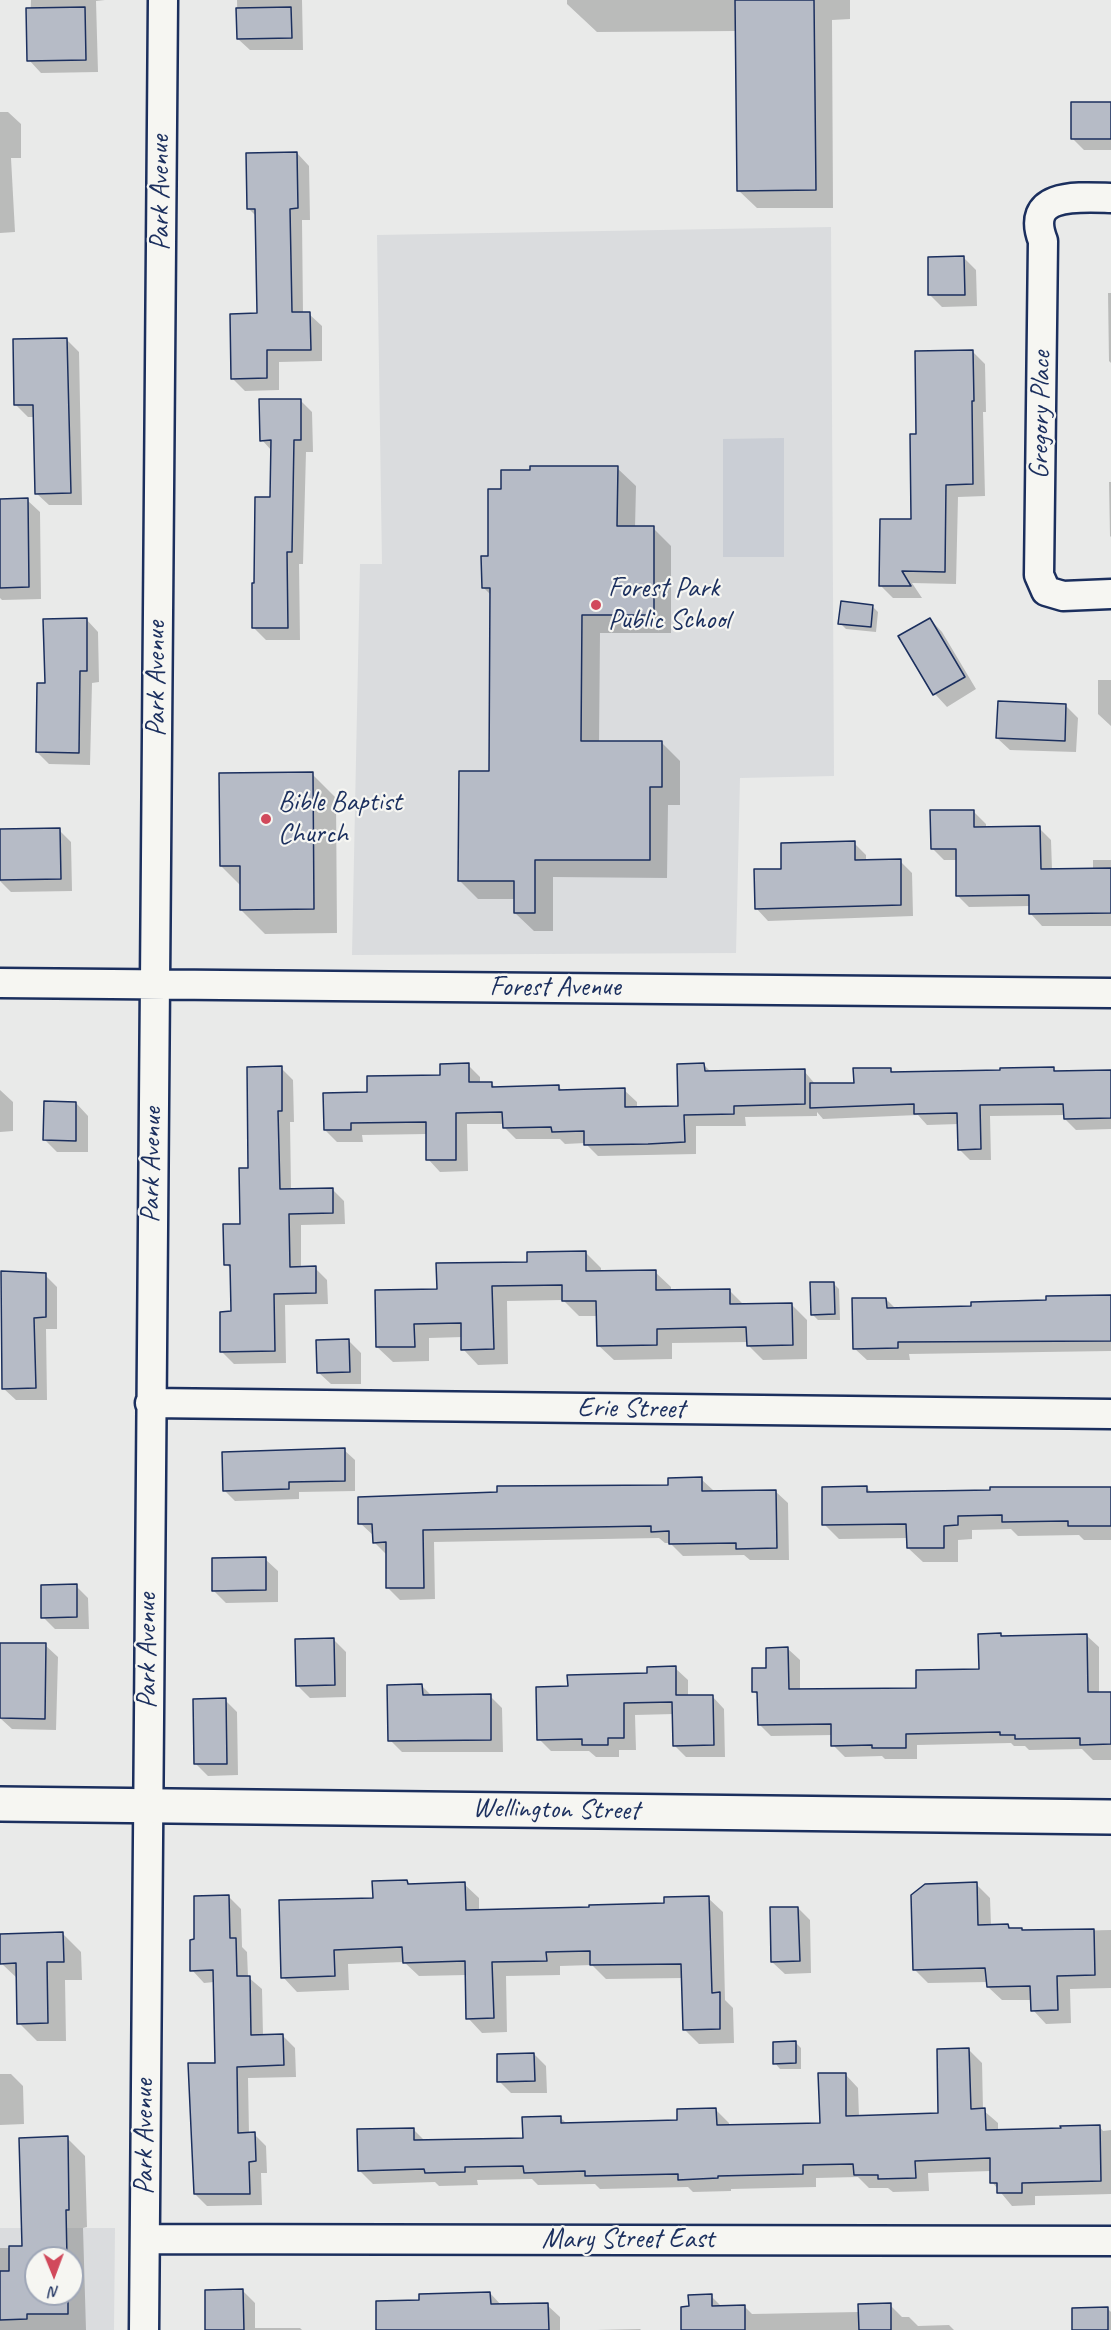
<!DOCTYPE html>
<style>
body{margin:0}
#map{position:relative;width:1111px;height:2330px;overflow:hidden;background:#e9eae9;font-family:Caveat,sans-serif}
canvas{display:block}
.north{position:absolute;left:24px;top:2246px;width:60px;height:60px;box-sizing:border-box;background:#f6f6f2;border:2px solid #9ea6b7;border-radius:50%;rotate:179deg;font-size:16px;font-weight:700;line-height:24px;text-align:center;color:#1b2f5e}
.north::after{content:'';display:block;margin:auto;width:21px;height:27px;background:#d1495b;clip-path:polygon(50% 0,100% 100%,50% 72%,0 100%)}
</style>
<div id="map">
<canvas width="1111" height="2330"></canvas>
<div class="north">N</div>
</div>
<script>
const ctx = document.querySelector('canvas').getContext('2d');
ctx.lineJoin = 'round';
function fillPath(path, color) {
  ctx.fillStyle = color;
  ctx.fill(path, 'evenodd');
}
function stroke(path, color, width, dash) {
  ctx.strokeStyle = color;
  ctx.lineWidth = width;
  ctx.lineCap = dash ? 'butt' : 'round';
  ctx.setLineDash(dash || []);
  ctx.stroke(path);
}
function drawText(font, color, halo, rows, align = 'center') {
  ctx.font = font + ' Caveat,sans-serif';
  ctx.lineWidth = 4.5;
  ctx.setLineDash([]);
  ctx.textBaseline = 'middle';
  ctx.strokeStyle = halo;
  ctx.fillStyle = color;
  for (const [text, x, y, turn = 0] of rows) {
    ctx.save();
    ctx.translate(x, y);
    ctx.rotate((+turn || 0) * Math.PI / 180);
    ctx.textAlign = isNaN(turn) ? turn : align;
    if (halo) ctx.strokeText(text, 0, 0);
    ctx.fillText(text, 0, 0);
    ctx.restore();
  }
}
const built = new Path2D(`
 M831,227L834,776L740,778L736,953L352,955L360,564H382L377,235Z
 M0,2228H115L114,2330H0ZM36,2258H72V2294H36Z`);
const green = new Path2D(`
 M784,438V557H723V439Z`);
const shadow = new Path2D(`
 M31,0H105L96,1L98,72L41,73L29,60Z
 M237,0H302L303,50H250L238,39Z
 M567,0H850V19L832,20L833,208H757L738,190L737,31L597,32L567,4Z
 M1111,103V150H1084L1073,139Z
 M0,112H8L21,124V158H11L15,232L0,233Z
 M297,153L309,166L310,220H302L303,314H309L322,326V361L279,362V390L245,391L232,378L259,315L257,217L249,209Z
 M964,258L976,270L977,306L942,307L930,295Z
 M1108,293H1111V363L1109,361Z
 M66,339L79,352L82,505H49L36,493L35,417H28L16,405Z
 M973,352L985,364L986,412H983L985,496L958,497L956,584L912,583L922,598H893L881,586L913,521L918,436Z
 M300,400L312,412L313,452H306L303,564H299L300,640H266L254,628L255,584L271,498L272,451L262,440Z
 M617,468L636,486L635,528H653L671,546V633H600L599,743H662L680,761V805H668L667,878L553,877V931H534L515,913V899H478L460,881L491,773L492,596L483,587L503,491Z
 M1109,482H1111V537L1110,536Z
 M0,500H27L40,512L41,599L2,600L0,598Z
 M873,607L878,612L876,632L846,629L840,623Z
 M86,619L98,632L99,682L92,683L90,765L49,764L37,752Z
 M930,619L942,632L976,689L947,707L935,694L901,637Z
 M1098,680H1111V726L1098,714Z
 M1065,705L1078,718L1076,752L1010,750L997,738Z
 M312,774L336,798L337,933L265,934L241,910V886L221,866Z
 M974,812L986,824V829L1039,828L1051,840L1052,870L1093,869V860H1111V926H1042L1031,914L1030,906L969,907L957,895V860H944L932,848Z
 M59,830L71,842L72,891L11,892L0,881V831Z
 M854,843L866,855V861H900L912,873L913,916L768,921L756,908L783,870Z
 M468,1065L480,1077V1083H491L496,1088L559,1087L563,1091L624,1090L637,1102V1108H680L704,1065L711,1072L804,1071L816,1085L855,1084L890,1069L895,1074L1001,1072L1053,1068L1058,1073L1111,1072V1129L1076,1130L1065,1119V1115L990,1116L991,1160H970L959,1149V1124L927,1125L918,1115L823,1119L817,1112V1116L745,1117L746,1126H696V1154L598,1156L585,1143L565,1144L560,1139H516L504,1127V1124H467L468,1171L440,1172L428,1159L427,1134L362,1135L363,1142H337L325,1130L369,1094L442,1076Z
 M281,1068L293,1080L294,1122H290L291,1190L332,1189L344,1201L345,1224L301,1225V1268H315L327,1280L328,1304L285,1305L286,1363L234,1364L222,1352L233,1313L232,1270L226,1264L241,1225L249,1169Z
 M0,1090L13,1102V1131L0,1132Z
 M76,1103L88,1116V1152H57L45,1140Z
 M585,1252L601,1268V1273L655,1272L671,1287V1291L729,1290L744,1305H792L807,1320V1359L763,1360L748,1345V1342L672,1343V1359L614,1360L598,1345V1316H579L563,1300L507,1301L508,1364L478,1365L463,1349V1337L429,1338V1361L393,1362L377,1347L438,1290L529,1263Z
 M45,1275L57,1287V1329H46L47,1400H16L3,1388Z
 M833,1283L839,1289L840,1320H818L812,1314Z
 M1111,1296V1351L909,1354L910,1360H867L854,1348L886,1299L896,1309L972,1308Z
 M349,1341L361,1353V1384H331L318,1372Z
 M344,1450L355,1460V1491L299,1492V1499L235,1501L224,1490Z
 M701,1479L714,1491H775L788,1503L789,1560H750L744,1555L683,1556L670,1543H665L659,1538L434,1542L435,1599L400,1600L388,1588L386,1554L374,1542V1536L360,1523L670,1486Z
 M866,1487L872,1493L1111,1488V1540H1084L1079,1535L1018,1536L1011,1529L972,1530V1539L958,1540V1562H923L908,1548V1538L839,1539L824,1524Z
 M265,1559L278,1571V1602L226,1603L214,1591Z
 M76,1586L88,1598L89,1629H55L43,1617Z
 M1000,1635L1003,1637L1087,1636L1099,1647V1694H1111V1760H1093L1082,1749L1029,1750L1025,1746H1014L1011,1743L917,1745V1759H885L882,1756L845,1757L833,1745V1735L771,1736L759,1724V1696L753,1691L768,1669L788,1649L800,1660V1691L917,1690L980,1670Z
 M333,1639L346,1652V1697L310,1698L297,1685Z
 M45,1645L58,1657L56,1730L12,1729L0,1718V1678Z
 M675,1668L688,1680V1697L712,1696L724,1709L725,1757H686L674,1745V1714L635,1715L636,1750H619V1757H596L589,1751H551L539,1739L569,1688L649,1675Z
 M422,1686L433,1697L490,1696L502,1708L503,1752H402L390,1740Z
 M225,1700L237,1712L238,1775L208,1776L196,1764Z
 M407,1881L411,1885L464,1884L479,1898V1911L591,1908L665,1904L708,1898L723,1912L725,2000L733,2008L734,2043L699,2044L685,2030L683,1978L606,1979L592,1965L560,1966V1975L506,1976L507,2032L482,2033L468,2018L466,1975L419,1976L404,1962L348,1964L349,1990L297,1992L283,1977L374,1900Z
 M976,1884L990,1898L991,1926H1008L1011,1929L1023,1932L1111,1930V1988L1070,1989L1071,2023L1046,2024L1033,2010L1032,2000H1002L988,1987V1982L928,1983L914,1969Z
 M229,1897L241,1909L242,1947L247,1952L248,1977L262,1989L263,2036H283L295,2048L296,2077L248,2078L249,2134H254L266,2146L267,2173H261L262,2205L207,2206L195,2194L216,2064L214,1982L204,1983L192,1970L196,1941Z
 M798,1908L810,1920L811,1973L785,1974L772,1962Z
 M63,1934L81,1952L82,1980H65L66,2041H37L19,2023L18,1979L1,1963Z
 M795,2042L801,2048V2069H780L775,2063Z
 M968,2049L982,2063L983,2110L998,2123V2131L1099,2126L1103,2131L1111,2130V2194L1035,2196V2205L1012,2206L992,2182L991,2171L928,2173L929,2191L893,2192L888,2188H869L858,2177L816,2178V2187L731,2189V2191L693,2192L688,2187L600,2189L595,2184L538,2185L532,2179L477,2180L478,2185L439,2186L435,2182L373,2184L359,2170L413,2129L425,2141L524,2140L561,2118L567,2124L679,2122L716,2110L729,2123V2126L821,2124L845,2074L858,2088L859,2117L939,2115Z
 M534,2054L546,2066L547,2093H511L499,2081Z
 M0,2074H11L23,2086L24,2124L0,2125Z
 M67,2138L85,2156L87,2227L83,2228L86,2330H0V2248H24ZM36,2258H72V2294H36Z
 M243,2291L255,2303V2328H300L302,2330H207Z
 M490,2293L502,2306L547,2305L560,2317V2330H378L421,2301Z
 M711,2296L722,2307L744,2306L752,2314L859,2312L890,2305L902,2317H909L918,2326L949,2325L954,2330H683L690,2308Z
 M1107,2308L1111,2312V2330H1074Z
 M640,2329L641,2330H596Z`);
const building = new Path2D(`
 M735,0H814L816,190L737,191Z
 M85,7L86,60L27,61L26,8Z
 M291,7L292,38L237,39L236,8Z
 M1071,102H1111V139H1071Z
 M297,152L298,208L290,209L292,312H310L311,350H267V378L231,379L230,314L257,313L255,209H247L246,153Z
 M964,256L965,295H928V257Z
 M67,338L71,493L35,494L33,405H14L13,339Z
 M973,350L974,401H972L973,484L946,485L945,572L902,571L911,586H879L880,519H911L910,434H916L915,351Z
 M259,399H301V440H294L292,552H287L288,628H252V583H254L255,497H270L271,440L260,441Z
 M530,466H618L617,526H654V615H582L581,741H662V787H650V860H535V913H514V881H458L459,771H489L490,588H482L481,556H488V489H501V470H530Z
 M28,498L29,587L0,588V499Z
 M841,601L873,605L871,627L838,624Z
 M87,618V671H80L79,753L36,752L37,683H45L43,619Z
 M930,618L965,677L933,695L898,636Z
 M998,701L1066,704L1065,741L996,738Z
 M313,772L314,909L240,910V866H220L219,773Z
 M930,810H974V827L1040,826L1041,869L1111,868V913L1029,914V895L956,896V849H931Z
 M60,828L61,879L0,880V829Z
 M855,841V860L901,859V905L755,909L754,869H781V843Z
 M469,1063V1082H492V1087L559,1085V1090L625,1088V1107L678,1106L677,1064L704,1063L705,1071L805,1069V1104L734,1106V1114L684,1115L685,1142L648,1144L584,1145V1131L552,1132L551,1127L503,1128L502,1112L456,1113V1160H426V1122L351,1123V1130H324L323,1093L367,1092V1076L440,1075V1064Z
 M282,1066V1111H278L280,1189L333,1188V1213L289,1214L290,1267L316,1266V1293L274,1294L275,1351L220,1352V1312L231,1311L230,1265H224L223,1224H240L239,1168H248L247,1067Z
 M1054,1067V1071L1111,1070V1118L1064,1119L1063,1104L980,1105L981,1149L958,1150L957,1113L914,1114V1104L810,1108V1083H854L853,1068H891V1072L1000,1070V1068Z
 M44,1101L76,1102V1141L43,1140Z
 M586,1251V1271L656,1270V1290L730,1289V1304L792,1303L793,1345L747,1346L746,1327L657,1329V1345L597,1346L596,1301H562V1285L492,1286L494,1349L461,1350V1323L414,1324L415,1347H376L375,1290L437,1289L436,1263L527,1262V1252Z
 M1,1271L46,1273V1317L34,1318L36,1388L2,1389Z
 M810,1282H834L835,1314L811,1315Z
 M1111,1295V1341L898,1342V1348L853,1349L852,1298H886L887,1308L971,1306V1302L1046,1300V1296Z
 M349,1339L350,1372L317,1373L316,1340Z
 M345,1448V1481L289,1482V1489L223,1491L222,1452Z
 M702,1477V1491L776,1490L777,1548L736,1549V1543L669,1544V1531L651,1532V1526L423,1530L424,1588H386V1542L373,1543L372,1524H358V1497L497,1492V1486L668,1485V1478Z
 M867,1486V1492L990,1490V1487H1111V1526H1068V1521L1002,1522V1515L958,1516V1525L944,1526V1548H907L906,1524L822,1525V1487Z
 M266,1557V1590L212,1591V1558Z
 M77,1584V1617L41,1618V1585Z
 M1001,1633V1636L1087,1634L1088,1692H1111V1744L1080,1745V1738L1015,1739V1735H1000V1732L906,1734V1748H872V1745L831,1746V1724L758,1725L757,1692H752V1668H766V1648L788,1647L789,1689L916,1688V1670L979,1669L978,1634Z
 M334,1638L335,1685L296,1686L295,1639Z
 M0,1643H46L45,1719L0,1718Z
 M676,1666V1695H713L714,1745L673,1746L672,1702L624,1703V1738H608V1745H582V1739L537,1740L536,1687L568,1686L567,1675L647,1673V1667Z
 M422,1684L423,1695L491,1694V1740L388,1741L387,1685Z
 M226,1698L227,1764H194L193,1699Z
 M407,1880L408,1884L465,1882L466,1910L589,1907V1905L664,1903V1897L709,1896L712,1993L720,1992V2029L683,2030L681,1964L590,1965V1951L546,1952L547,1961L492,1962L494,2018L466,2019L465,1961L403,1963L402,1947L334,1950L335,1976L281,1978L279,1900L373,1898L372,1881Z
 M977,1882L978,1925L1008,1924L1009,1928H1022V1930L1094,1929L1095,1975L1057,1976L1058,2010L1031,2011L1030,1986L987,1987L985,1968L913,1970L911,1895L925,1884Z
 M229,1895L230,1938H236L237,1976H250L251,2035L283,2034L284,2065L237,2067L238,2133L255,2132L256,2161L249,2162L250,2194H194L188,2063H215L213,1970L190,1971V1940L194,1939V1896Z
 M770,1907H798L800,1961L771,1962Z
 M63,1932L64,1962H47L48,2023L17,2024L16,1963L0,1964V1934Z
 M796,2041V2063L773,2064V2042Z
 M969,2048L971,2109L985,2108L986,2130L1061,2128L1060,2126L1100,2125L1101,2181L1022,2183V2193H997V2183H990V2158L915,2161L916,2178L878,2179V2175H854L853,2164L803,2165V2174L718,2176V2178L678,2180V2174L585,2176V2171L524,2173L523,2166L465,2167V2172L425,2173L424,2169L358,2171L357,2129L414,2128V2140L523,2138L522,2117L561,2116V2123L677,2120V2109L716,2108L717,2125L820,2123L818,2073H846V2116L938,2113L937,2049Z
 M534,2053L535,2081L497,2082V2054Z
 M68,2136L69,2210H66L67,2258H36V2294H68V2314H27V2319L0,2320V2271H9V2246H22L19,2138Z
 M243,2289L244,2330H205V2290Z
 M490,2292L491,2304L548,2303L549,2330H376V2301L419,2300V2294Z
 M712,2294V2306L745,2305V2330H681V2307L689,2306L688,2295Z
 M891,2303V2330H859L858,2304Z
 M1108,2307V2330H1072V2308Z`);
const street = new Path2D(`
 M1111,198C1079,197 1024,192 1043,241L1039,575L1046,591L1063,596L1111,594
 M0,983L1111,993
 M150,1403L1111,1414
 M145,2239L1111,2241
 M144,2330L163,0`);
const secondary = new Path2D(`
 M0,1804L1111,1817`);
const markers = [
 [596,605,6,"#d1495b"],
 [266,819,6,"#d1495b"]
];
const streetNames = [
 ["Park Avenue",161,193,-90],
 ["Gregory Place",1041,415,-89],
 ["Park Avenue",157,679,-90],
 ["Forest Avenue",555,988],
 ["Park Avenue",152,1165,-89],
 ["Erie Street",631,1409,1],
 ["Park Avenue",148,1651,-90],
 ["Wellington Street",556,1810,1],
 ["Park Avenue",145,2137,-90],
 ["Mary Street East",628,2240]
];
const poiNames = [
 ["Forest Park",608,589],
 ["Public School",608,621],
 ["Bible Baptist",278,803],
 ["Church",278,835]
];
fillPath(built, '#dadcde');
fillPath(green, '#caced5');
fillPath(shadow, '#0003');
fillPath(building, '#b6bbc6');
stroke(building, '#1b2f5e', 1.5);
stroke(street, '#1b2f5e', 33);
stroke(secondary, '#1b2f5e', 38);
stroke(street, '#f6f6f2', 28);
stroke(secondary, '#f6f6f2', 33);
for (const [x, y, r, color] of markers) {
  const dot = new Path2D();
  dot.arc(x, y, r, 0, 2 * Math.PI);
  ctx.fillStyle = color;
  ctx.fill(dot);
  stroke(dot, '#f6f6f2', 2);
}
drawText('28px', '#1b2f5e', '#f6f6f2', streetNames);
drawText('28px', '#1b2f5e', '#f6f6f2', poiNames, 'left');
</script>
